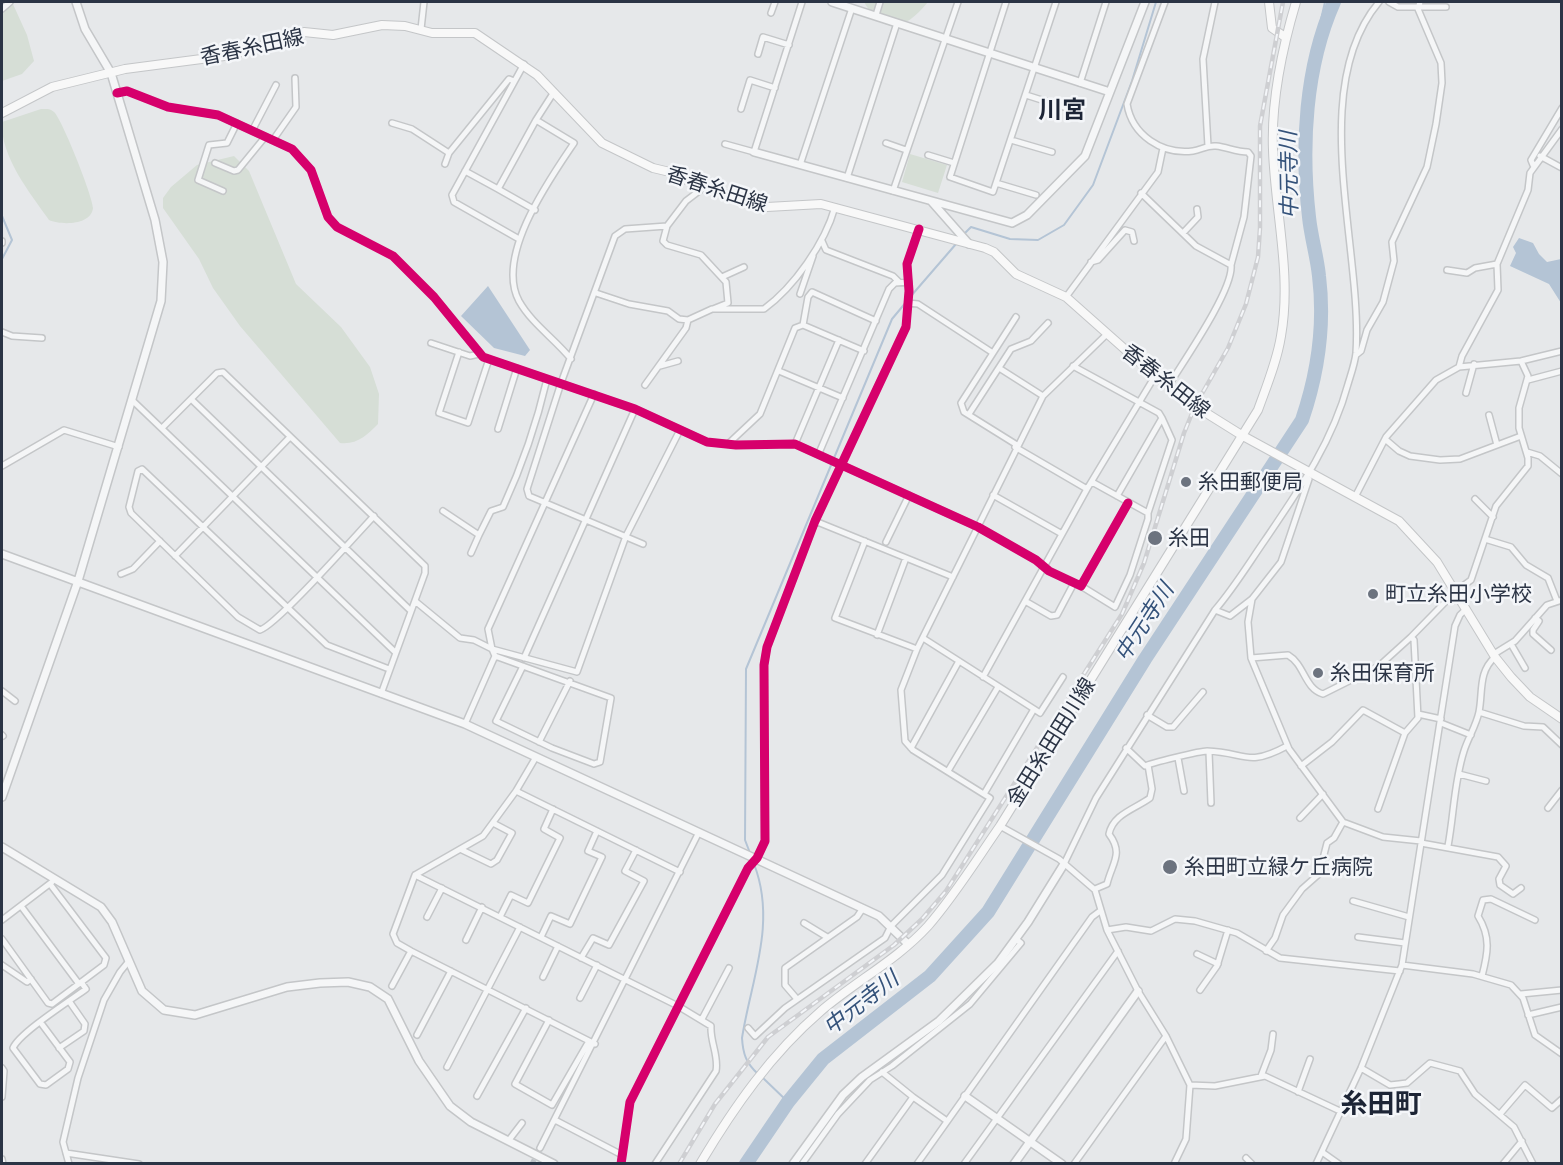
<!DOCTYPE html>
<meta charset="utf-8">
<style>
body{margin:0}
#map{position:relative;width:1563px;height:1165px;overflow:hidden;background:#e6e8ea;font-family:Barlow,sans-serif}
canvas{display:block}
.frame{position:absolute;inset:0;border:3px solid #2b3445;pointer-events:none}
</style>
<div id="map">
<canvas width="1563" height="1165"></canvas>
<div class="frame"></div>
</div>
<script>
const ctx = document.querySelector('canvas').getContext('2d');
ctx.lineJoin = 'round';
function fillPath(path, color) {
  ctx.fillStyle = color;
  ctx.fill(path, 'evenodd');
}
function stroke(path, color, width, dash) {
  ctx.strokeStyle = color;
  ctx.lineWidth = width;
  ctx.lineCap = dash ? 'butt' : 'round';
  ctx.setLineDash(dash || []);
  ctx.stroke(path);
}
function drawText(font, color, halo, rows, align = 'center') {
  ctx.font = font + ' Barlow,"Noto Sans JP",sans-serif';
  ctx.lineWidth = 5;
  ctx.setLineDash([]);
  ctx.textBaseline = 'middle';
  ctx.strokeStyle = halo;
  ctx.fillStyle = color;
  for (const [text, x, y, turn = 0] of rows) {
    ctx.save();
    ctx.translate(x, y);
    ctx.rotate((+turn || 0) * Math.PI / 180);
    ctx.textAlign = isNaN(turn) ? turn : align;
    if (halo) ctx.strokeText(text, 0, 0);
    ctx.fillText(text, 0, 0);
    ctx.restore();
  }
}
const green = new Path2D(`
 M2,2H12L27,35L34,61L22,74L2,81Z
 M864,2H928C905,30 884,37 864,2Z
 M41,109C46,109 50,108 54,112C62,119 93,197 93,208C91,226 60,225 49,220C30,193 0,156 2,122Z
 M910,154L947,165L938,193L902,182Z
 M234,156L249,171L296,284L341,327L370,367L379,394L378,424C367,435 357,445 340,443L240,326L213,288L199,259L163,208V198L171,187L197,165Z`);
const water = new Path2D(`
 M1519,238L1533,243L1539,254L1547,262L1561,259V303L1549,284L1510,266L1516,253L1513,247Z
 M488,286L530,350L525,356L494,348L461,316Z`);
const stream = new Path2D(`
 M1323,30L1320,24L1325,2
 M2,216L12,240L2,259
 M963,235L971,227L1010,239L1038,240L1064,225L1093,185L1132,81L1156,2
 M911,296L956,244
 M750,853L745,840L746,669L892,319L907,301
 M754,864C777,923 751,980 742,1038C743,1054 746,1063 758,1074
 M763,1078L788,1102`);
const river = new Path2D(`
 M746,1164L788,1102L823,1059L930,976L988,912L1145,659L1302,420C1318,373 1325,325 1319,276C1317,256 1311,237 1309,217C1301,147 1305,67 1334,2`);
const minorTunnel = new Path2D(`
 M532,1164L540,1148`);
const minor = new Path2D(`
 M1006,2L950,177L993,192L1056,2
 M1165,2L1127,104C1132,135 1162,155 1193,151C1201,150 1207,145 1216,146C1227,147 1236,152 1248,152L1251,156L1244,217L1231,265
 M1389,2L1398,7H1446
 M2,9L10,2
 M771,13L775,2
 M876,15L880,2
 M421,29L424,2
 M758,54L763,37L789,45
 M1080,83L1106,2
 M554,92L536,120L574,143C549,180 495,256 519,301C532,324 555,339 571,359
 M117,93L127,91L168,107L218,115L292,149L311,170L328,217L337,227L393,256L434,297L483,357L635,409L707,442L736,445L795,444L978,527L1036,560L1049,571L1081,586L1128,503
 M1026,95L1067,108
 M741,109L750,80L775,88
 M392,123L412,129L449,153
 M252,131L276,85
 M273,140L296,107L295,78
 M1011,140L1052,152
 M886,143L906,150
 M725,144L754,152L802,2
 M1208,146L1203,59L1215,2
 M928,155L954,163
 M1540,156L1562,168
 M215,163L234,171L238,170L265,137
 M445,164L449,153L509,79L514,81
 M800,165L852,8
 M1533,165L1531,160L1562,108
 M465,171L498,189
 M847,178L897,23
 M996,183L1036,195
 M223,191L198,180L209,145L227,143L237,123
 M893,191L958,2
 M1141,193L1196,246L1231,265C1234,289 1183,362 1169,385
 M535,210L498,189L536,120
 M667,226L663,241L667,245L701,255L726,282L728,303L713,309
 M1183,233L1198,217L1197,209
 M519,239L454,202L452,195L524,64
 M2,241V243
 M822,241L826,250L893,276L899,282
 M1091,262L1098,260L1125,230L1132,232L1134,241
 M1447,270L1467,273L1475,268L1497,264
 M722,277L744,267
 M596,293L629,304L668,311L679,319L688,320L712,309H764C794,287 825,243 835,207
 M800,294L813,256
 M1066,297L1158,172L1163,148
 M908,303L918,304L993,353
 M1016,317L961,403L964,412L1017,445
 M803,325L808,297L812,292L876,321
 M2,332L12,336L42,338
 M431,343L470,356L479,354
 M459,352L439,413L468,423L489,359
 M1356,355L1361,351L1367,330L1383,302L1394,261L1392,242L1427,167L1436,124L1442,83L1441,63L1418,9L1420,2
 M660,366L678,361
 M1073,366L1159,413L1162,418L1117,496
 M1459,367L1462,356L1498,290L1497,264L1528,190L1530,173L1562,129
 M999,368L1043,396
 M779,371L843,398
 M1528,380L1562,371
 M645,385L686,328L688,320
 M1466,393L1474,364
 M594,394L488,629L492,649L577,672L626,536L680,430
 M191,399L411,611
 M132,400L395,652
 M969,414L1011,349L1031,341L1048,323
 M1489,415L1497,445
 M162,428L217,373L223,372L425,566V573L381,694
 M498,429L517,368
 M1385,439L1399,451L1410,456L1440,460L1460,459L1521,436
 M728,444L760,414L795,328L803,325L864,351
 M795,444L839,340
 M1015,447L1087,489
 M1527,452L1540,456L1562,474
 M819,453L889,289L895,283L909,282
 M2,466L64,430L119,447
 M993,495L1062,534
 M1355,497L1386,437L1436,380L1459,367L1521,361L1562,351
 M1475,499L1493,517
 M443,511L479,535L491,511L503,507C522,466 537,422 547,379
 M1148,513L1172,440L1162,418
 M374,516C356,535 277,625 260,630L238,617L131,513L129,507L138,471L142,469L327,645L389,669
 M815,521L953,577
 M1485,539L1511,547L1526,565L1548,578L1557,601
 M865,541L835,618L917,649
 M886,542L909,495
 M643,544L529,496L527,489L561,383L615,236L625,229L667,226L686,201L703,188
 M471,553L479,535
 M175,556L290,437
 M121,574L133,569L160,541
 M1081,586L1115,607L1130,575L1148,519V513L1092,482
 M1252,599L1248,622L1251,658L1289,749L1343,822L1383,837L1421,841
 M415,601L460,638L474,640L492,649L495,656L465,724
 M1025,601L1051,616L1057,615L1074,583
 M1215,610C1234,588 1249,563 1265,540C1299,490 1332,443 1348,384C1351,374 1355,363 1356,353C1363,249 1306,89 1379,2
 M1535,618L1539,621L1533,630V634L1551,650
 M877,635L906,558
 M923,638L1034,709L984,794
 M1511,644L1525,668
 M1494,654L1515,641L1547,605L1562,600
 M495,656L611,698L600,762L594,764L552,748L496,721L523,666
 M524,658L635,409
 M1251,658L1288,655C1305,665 1304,688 1323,694L1379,666L1411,637
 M983,677L1087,489L1155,376
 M2,691L15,701
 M1034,709L1040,713L1063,677
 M1479,712L1524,726L1543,727L1562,745
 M1418,714L1441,719
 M1147,715L1167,727H1173L1203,692
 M1441,723L1471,735
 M2,735L3,736
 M539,742L570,681
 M911,748L959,661
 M1126,748L1145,766C1151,763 1200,751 1207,751C1246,752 1246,768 1287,746
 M1209,752L1211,803
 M536,757L516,791L483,836L415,875L393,934L397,943L411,951L595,1044
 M1178,758L1184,791
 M1301,766L1332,742L1363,710L1405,733
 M948,771L998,687
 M1459,774L1486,781
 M516,791L680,872
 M1548,808L1562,790
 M1378,809L1405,733L1418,718L1414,640L1411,637L1456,591L1471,580L1496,506L1528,466V458L1519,428V408L1528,376L1521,361
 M1300,818L1323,794
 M1000,826L1059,859L1095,890L1107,930L1138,991L1166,1036L1190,1085L1186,1139L1174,1164
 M1421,843L1498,857L1506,866L1499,879L1500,885L1513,894L1521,888
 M1448,846C1454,814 1454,782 1464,751C1468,738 1476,726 1479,712C1483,692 1478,672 1495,657
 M462,850L491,864L497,860L512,833L493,823
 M1064,864L1096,798L1215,610L1230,616L1252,599L1281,562L1309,479
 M415,875L678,1006L711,1026C710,1042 719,1056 716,1071L655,1164
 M1095,889L1107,884C1112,863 1124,854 1109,834C1113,814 1135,809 1150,798L1152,789L1148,765
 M1353,901L1409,917
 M21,906L79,984
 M427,917L442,888
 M500,917L511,895L528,903L560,838L544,829L553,809
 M2,920L52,882
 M804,923L827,937
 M1107,930L1126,927L1151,931L1175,919L1195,921L1237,933L1280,958L1400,971
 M541,937L551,916L570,924L602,857L588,851L597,831
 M1358,937L1405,943
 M2,939L48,1003L52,1004L104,965L106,958L50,884
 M466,940L482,907
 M1266,951L1275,938L1283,915L1302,889L1319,874L1327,843L1334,838L1343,822
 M1197,954L1218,964
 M581,958L593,938L609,945L644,881L625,871L636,850
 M2,965L27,982L31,979
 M1402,965L1473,974L1511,985L1523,998L1535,1035L1562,1054
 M1482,976C1488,953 1491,937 1478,916L1483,900L1491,899L1535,920
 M543,977L558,946
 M392,986L411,951
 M1200,990L1217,966L1228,930
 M1521,994L1562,990
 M580,998L597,965
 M797,999L785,985V968L857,917L863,908
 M1528,1015L1562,1007
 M702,1019L729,968
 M549,1020L515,1084L552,1105L589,1041
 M41,1023L70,1062L68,1069L46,1085L40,1084L13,1048C19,1033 71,1000 86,989L81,982
 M748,1028L755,1036L785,1008L885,938L891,926L942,875L990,798L913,750L905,741L901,690L917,649L1043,396L1107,334
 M417,1035L451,971
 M59,1048L84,1031L85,1024L69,1001
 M447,1067L520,927
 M2,1068L4,1071L2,1097
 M1361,1068L1390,1085L1399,1084L1407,1083L1430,1063L1460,1071L1475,1094L1514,1127L1533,1164
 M882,1072L913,1097
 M1261,1076L1271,1050L1273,1034
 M1190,1085L1215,1086L1265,1076L1342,1112
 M1298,1092L1310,1059
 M477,1096L526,1008
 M1500,1114L1525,1085L1552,1108L1562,1099
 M555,1120L622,1155
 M509,1140L522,1123
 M540,1148L699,832
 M1322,1152L1339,1164
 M66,1153L139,1164
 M1246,1158L1252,1164
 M2,1159L3,1164
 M69,1164L63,1142L78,1078L104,1000L120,972L129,961
 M621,1164L630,1102L748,868L757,858L765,841L764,665L767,647L815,521L906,327L909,291L907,264L919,229
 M802,1164L838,1114L870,1080L892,1066L970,1004L1021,943L1016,939
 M865,1164L913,1097L947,1121
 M917,1164L1092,917L1100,911
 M964,1164L1118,951
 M1074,1164L1166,1036
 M1316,1164L1361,1068L1402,965L1455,626L1460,615L1466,609
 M1503,1164L1522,1141`);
const tertiary = new Path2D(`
 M832,2L1110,92
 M754,152L1012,223L1027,215L1085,156L1145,2
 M932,202L969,244
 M2,554L465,724L879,916L908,944
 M2,797L78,581L161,301L163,262L155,220L111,73L85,29L76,2
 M2,847L101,907L112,922L142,991L164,1010L195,1015L287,987L320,983L348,982L370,987L388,999L419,1061L450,1106L471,1122L554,1164
 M965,1096L1062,1164
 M793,1164L843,1095L862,1077L939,1021L998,963L1028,922L1064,864
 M1014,1164L1138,991`);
const secondary = new Path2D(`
 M1269,2L1272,28L1285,37
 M2,113L52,87L125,69L232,55L304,32L333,35L382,25L405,26L432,33H475L537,75L602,143L653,168L674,173L694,184L767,207L821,204L985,248L994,252L1016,274L1066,297L1155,376L1195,406L1243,436L1399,521L1437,562L1495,657L1511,677L1530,697L1562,719
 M700,1164C734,1107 771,1054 821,1011C856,981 897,960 928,926C955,895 977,859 1000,826L1258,410C1267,385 1277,361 1281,336C1292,275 1275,211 1273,150C1271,100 1282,49 1296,2`);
const rail = new Path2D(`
 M679,1164L715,1104L768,1037L894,945L922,919L946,891L1122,614L1144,563L1184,433L1195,406L1228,348L1246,304L1258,257L1260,228V126L1283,2`);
const cycleway = new Path2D(`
 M117,93L127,91L168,107L218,115L292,149L311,170L328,217L337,227L393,256L434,297L483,357L635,409L707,442L736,445L795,444L978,527L1036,560L1049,571L1081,586L1128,503
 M621,1164L630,1102L748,868L757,858L765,841L764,665L767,647L815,521L906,327L909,291L907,264L919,229`);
const markers = [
 [1186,482,6,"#6c737f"],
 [1155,538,8,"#6c737f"],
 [1373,594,6,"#6c737f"],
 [1318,673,6,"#6c737f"],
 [1170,867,8,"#6c737f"]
];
const streetNames = [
 ["香春糸田線",252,47,-12],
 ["香春糸田線",717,189,18],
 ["香春糸田線",1166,381,38],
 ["金田糸田田川線",1051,742,-58]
];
const poiNames = [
 ["糸田郵便局",1198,482],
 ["糸田",1168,538],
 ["町立糸田小学校",1385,594],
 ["糸田保育所",1330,673],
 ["糸田町立緑ケ丘病院",1184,867]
];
const waterNames = [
 ["中元寺川",1289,175,-91],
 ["中元寺川",1144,622,-57],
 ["中元寺川",861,1003,-38]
];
const quarterNames = [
 ["川宮",1062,110]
];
const districtNames = [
 ["糸田町",1381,1104]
];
fillPath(green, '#d6ded6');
fillPath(water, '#b4c4d5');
stroke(stream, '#b4c4d5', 2);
stroke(river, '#b4c4d5', 14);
stroke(minorTunnel, '#c1c4c9', 5, [5, 2.5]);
stroke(minor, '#c4c6c8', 8);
stroke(tertiary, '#c4c6c8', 10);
stroke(secondary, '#c4c6c8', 10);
stroke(minor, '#f5f6f7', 5);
stroke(tertiary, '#f5f6f7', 7);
stroke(secondary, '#f8f8f8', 8);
stroke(rail, '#cecfd2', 4.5);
stroke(rail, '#f4f6f9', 2, [7]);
stroke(cycleway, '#d6006c', 9);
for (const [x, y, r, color] of markers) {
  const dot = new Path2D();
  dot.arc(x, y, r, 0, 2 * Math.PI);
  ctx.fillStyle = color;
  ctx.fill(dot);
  stroke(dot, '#f4f6f9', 2);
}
drawText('21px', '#2b3445', '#f4f6f9', streetNames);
drawText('21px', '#2b3445', '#f4f6f9', poiNames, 'left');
drawText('italic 22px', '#34527a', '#f4f6f9', waterNames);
drawText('bold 24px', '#1d2536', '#f4f6f9', quarterNames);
drawText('bold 27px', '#1d2536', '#f4f6f9', districtNames);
</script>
